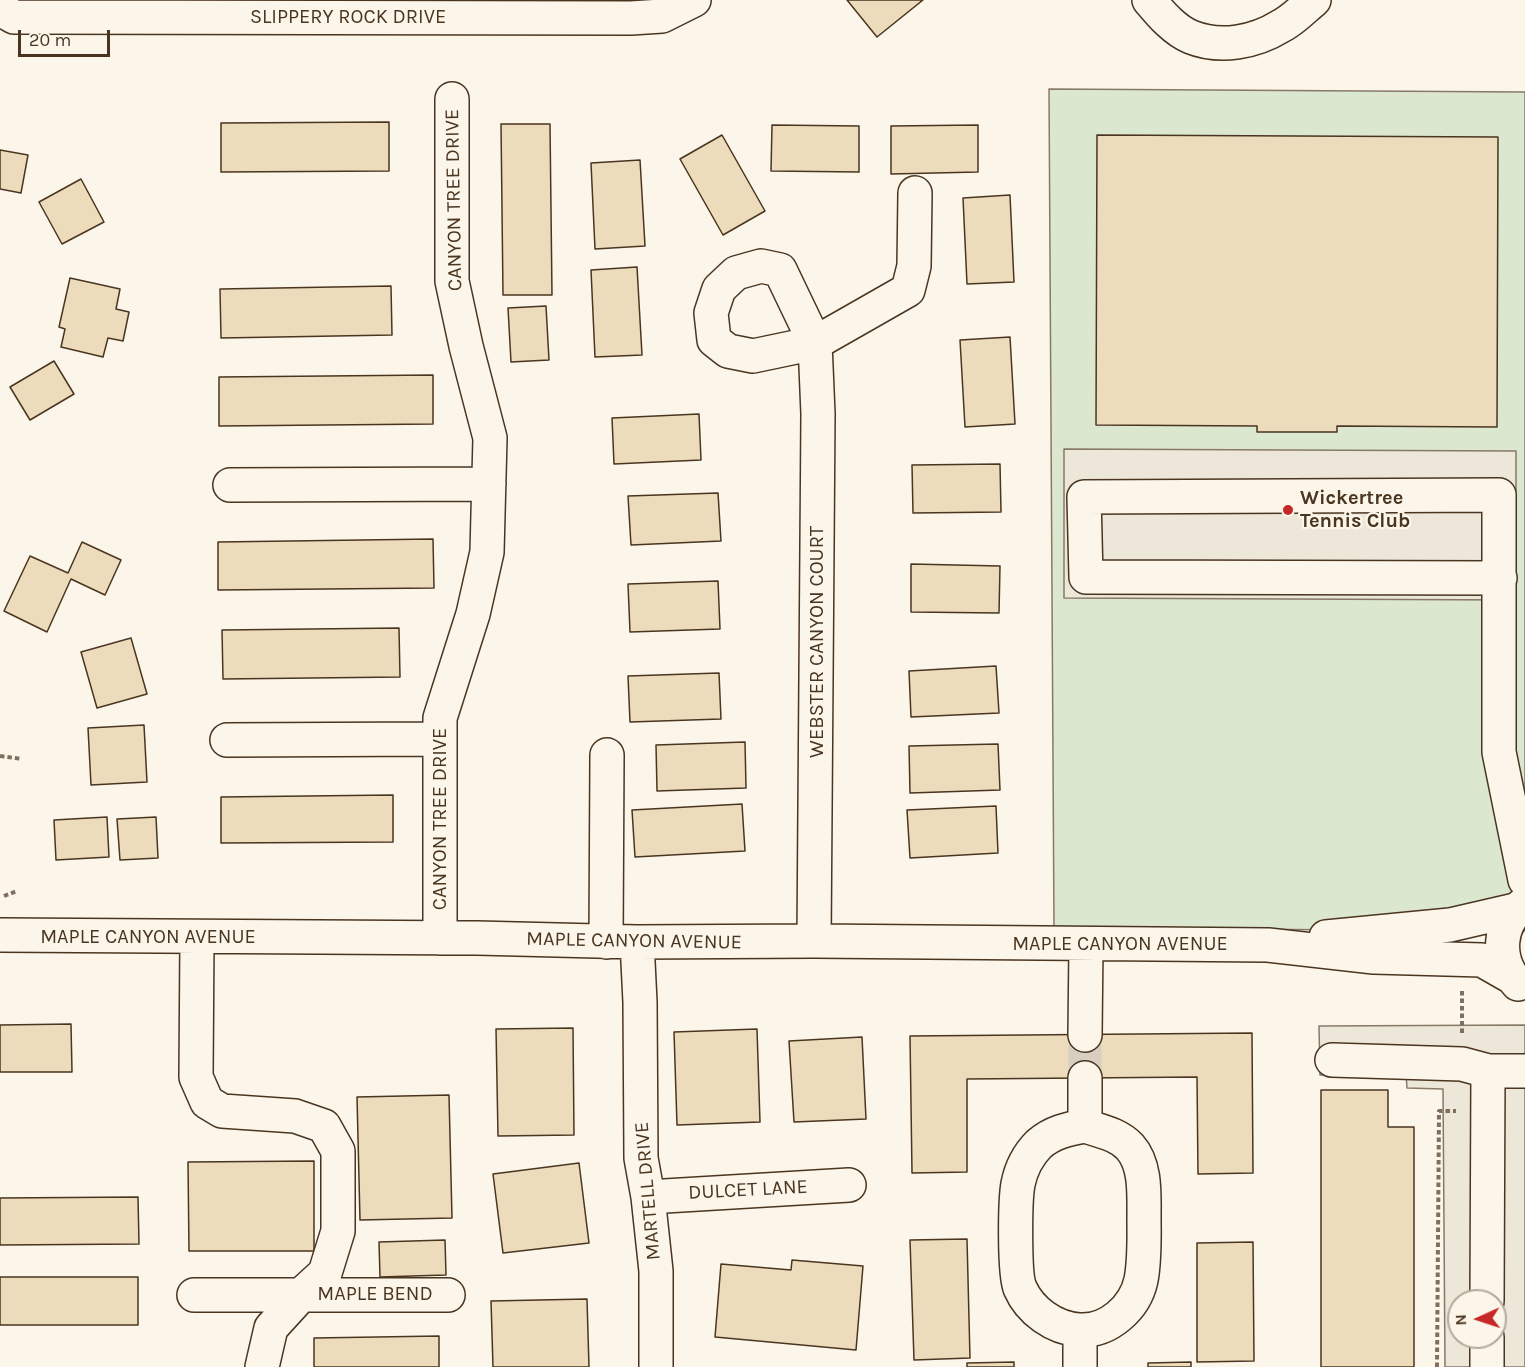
<!DOCTYPE html>
<style>
body{margin:0}
#map{position:relative;width:1525px;height:1367px;overflow:hidden;background:#fbf6e9;font-family:Karla,sans-serif}
canvas{display:block}
.north{position:absolute;left:1447px;top:1289px;width:60px;height:60px;box-sizing:border-box;background:#fbf6e9;border:2px solid #b4a999;border-radius:50%;rotate:267deg;font-size:16px;font-weight:700;line-height:24px;text-align:center;color:#4a3520}
.north::after{content:'';display:block;margin:auto;width:21px;height:27px;background:#c62828;clip-path:polygon(50% 0,100% 100%,50% 72%,0 100%)}
.scale{position:absolute;left:18px;top:30px;width:92px;height:27px;box-sizing:border-box;border:3px solid #4a3520;border-top:0;padding-left:8px;font-size:18px;line-height:21px;white-space:nowrap;color:#4a3520;-webkit-text-stroke:4px #fbf6e9;paint-order:stroke}
</style>
<div id="map">
<canvas width="1525" height="1367"></canvas>
<div class="north">N</div>
<div class="scale">20 m</div>
</div>
<script>
const ctx = document.querySelector('canvas').getContext('2d');
ctx.lineJoin = 'round';
function fillPath(path, color) {
  ctx.fillStyle = color;
  ctx.fill(path, 'evenodd');
}
function stroke(path, color, width, dash) {
  ctx.strokeStyle = color;
  ctx.lineWidth = width;
  ctx.lineCap = dash ? 'butt' : 'round';
  ctx.setLineDash(dash || []);
  ctx.stroke(path);
}
function drawText(font, color, halo, rows, align = 'center') {
  ctx.font = font + ' Karla,sans-serif';
  ctx.lineWidth = 4.5;
  ctx.setLineDash([]);
  ctx.textBaseline = 'middle';
  ctx.strokeStyle = halo;
  ctx.fillStyle = color;
  for (const [text, x, y, turn = 0] of rows) {
    ctx.save();
    ctx.translate(x, y);
    ctx.rotate((+turn || 0) * Math.PI / 180);
    ctx.textAlign = isNaN(turn) ? turn : align;
    if (halo) ctx.strokeText(text, 0, 0);
    ctx.fillText(text, 0, 0);
    ctx.restore();
  }
}
const green = new Path2D(`
 M1049,89L1525,92V931L1054,928Z`);
const parking = new Path2D(`
 M1064,449L1516,451V600L1064,598Z
 M1525,1025V1367H1445L1443,1089L1407,1088L1406,1074L1320,1075L1319,1026ZM1459,1301H1495V1337H1459Z`);
const building = new Path2D(`
 M847,0H923L877,37Z
 M389,122V171L221,172V123Z
 M501,124H550L552,295H503Z
 M772,125L859,126V172L771,171Z
 M978,125V172L891,174V126Z
 M722,135L765,211L723,235L680,159Z
 M1097,135L1498,137L1497,427L1337,426V432H1257V426L1096,425Z
 M0,150L28,155L21,193L0,189Z
 M640,160L645,246L595,249L591,163Z
 M81,179L104,222L62,244L39,202Z
 M1010,195L1014,282L967,284L963,198Z
 M637,267L642,355L595,357L591,270Z
 M70,278L120,289L116,309L129,312L123,341L108,338L103,357L61,347L65,329L59,327Z
 M391,286L392,335L221,338L220,289Z
 M546,306L549,360L511,362L508,308Z
 M1010,337L1015,424L965,427L960,340Z
 M54,361L74,394L30,420L10,387Z
 M433,375V424L219,426V377Z
 M699,414L701,460L614,464L612,418Z
 M1000,464L1001,512L913,513L912,465Z
 M718,493L721,541L631,545L628,496Z
 M433,539L434,588L218,590V542Z
 M82,542L121,560L105,595L71,579L47,632L4,611L30,556L68,573Z
 M911,564L1000,566L999,613L911,612Z
 M718,581L720,629L630,632L628,584Z
 M399,628L400,677L223,679L222,630Z
 M131,638L147,694L97,708L81,652Z
 M996,666L999,713L911,717L909,671Z
 M719,673L721,719L630,722L628,676Z
 M144,725L147,782L91,785L88,728Z
 M745,742L746,788L657,791L656,745Z
 M998,744L1000,790L910,793L909,746Z
 M393,795V842L221,843V797Z
 M742,804L745,851L635,857L632,810Z
 M996,806L998,853L910,858L907,810Z
 M107,817L109,857L56,860L54,820Z
 M156,817L158,858L120,860L117,819Z
 M71,1024L72,1072H0V1025Z
 M573,1028L574,1135L498,1136L496,1029Z
 M757,1029L760,1122L677,1125L674,1032Z
 M1252,1033L1253,1173L1198,1174L1197,1077L967,1079V1172L912,1173L910,1036Z
 M862,1037L866,1119L794,1122L789,1041Z
 M1321,1090H1388V1127H1414V1367H1321Z
 M449,1095L452,1218L360,1220L357,1097Z
 M314,1161V1251H189L188,1162Z
 M579,1163L589,1243L503,1253L493,1174Z
 M138,1197L139,1244L0,1245V1198Z
 M967,1239L970,1358L914,1360L910,1240Z
 M445,1240L446,1275L380,1277L379,1242Z
 M1253,1242L1254,1361L1197,1362V1243Z
 M792,1260L863,1266L856,1350L715,1337L721,1264L791,1270Z
 M0,1277H138V1325H0Z
 M587,1299L589,1367H493L491,1301Z
 M439,1336V1367H314V1338Z
 M1014,1362V1367H967V1363Z
 M1191,1362V1367H1148V1363Z`);
const minorTunnel = new Path2D(`
 M1085,1078V1035`);
const path = new Path2D(`
 M0,756L22,759
 M4,896L17,891
 M1462,1033V990
 M1437,1367L1439,1111H1456`);
const minor = new Path2D(`
 M1149,0C1160,13 1174,30 1191,37C1221,49 1255,42 1281,26C1293,20 1303,9 1314,0
 M0,9L14,17L631,18L662,16L694,0
 M230,485L489,484
 M1500,578L1086,577L1084,497L1499,495V752L1525,880
 M227,740L439,739
 M0,935L477,938L637,942L814,941L1268,945L1374,957L1482,960L1510,976
 M197,937L196,1077L207,1102L222,1111L295,1116L324,1126L338,1151V1231L325,1273L302,1294L271,1328L262,1367
 M1326,937L1450,925L1515,910
 M440,938V718L473,614L487,552L490,438L466,346L452,281V99
 M814,941L818,414L815,343L780,270L761,266L736,273L719,289L711,313L714,340L728,351L753,356L815,343L908,290L914,266L915,193
 M606,942L607,755
 M637,942L640,1002L641,1158L648,1197L656,1271V1367
 M1518,984C1495,959 1498,923 1525,903
 M1085,1035L1086,944
 M1332,1060L1462,1064L1488,1071H1525
 M1085,1126C1100,1131 1118,1134 1130,1147C1146,1165 1144,1194 1144,1217C1144,1238 1145,1259 1141,1280C1135,1308 1108,1332 1079,1330C1054,1328 1030,1311 1020,1288C1014,1274 1015,1200 1018,1184C1021,1169 1029,1154 1039,1144C1053,1132 1068,1129 1085,1126Z
 M1085,1126V1078
 M648,1197L849,1185
 M194,1295H448
 M1487,1301L1488,1071
 M1080,1330V1367
 M1487,1367V1337`);
const markers = [
 [1288,510,6,"#c62828"]
];
const streetNames = [
 ["SLIPPERY ROCK DRIVE",348,17],
 ["CANYON TREE DRIVE",454,200,-91],
 ["WEBSTER CANYON COURT",817,642,-90],
 ["CANYON TREE DRIVE",440,819,-90],
 ["MAPLE CANYON AVENUE",148,937],
 ["MAPLE CANYON AVENUE",634,941,1],
 ["MAPLE CANYON AVENUE",1120,944],
 ["DULCET LANE",748,1190,-3],
 ["MARTELL DRIVE",648,1191,-95],
 ["MAPLE BEND",375,1294]
];
const poiNames = [
 ["Wickertree",1300,498],
 ["Tennis Club",1300,521]
];
fillPath(green, '#dce7d0');
stroke(green, '#887966', 1.5);
fillPath(parking, '#ede7d9');
stroke(parking, '#887966', 1.5);
fillPath(building, '#ecdcbc');
stroke(building, '#4a3520', 1.5);
stroke(minorTunnel, '#d8cfc1', 33, [33, 16]);
stroke(minor, '#4a3520', 36);
stroke(path, '#7f6f5c', 4, [4.5, 3]);
stroke(minor, '#fbf6e9', 33);
for (const [x, y, r, color] of markers) {
  const dot = new Path2D();
  dot.arc(x, y, r, 0, 2 * Math.PI);
  ctx.fillStyle = color;
  ctx.fill(dot);
  stroke(dot, '#fbf6e9', 2);
}
drawText('20px', '#4a3520', '#fbf6e9', streetNames);
drawText('bold 20px', '#4a3520', '#fbf6e9', poiNames, 'left');
</script>
